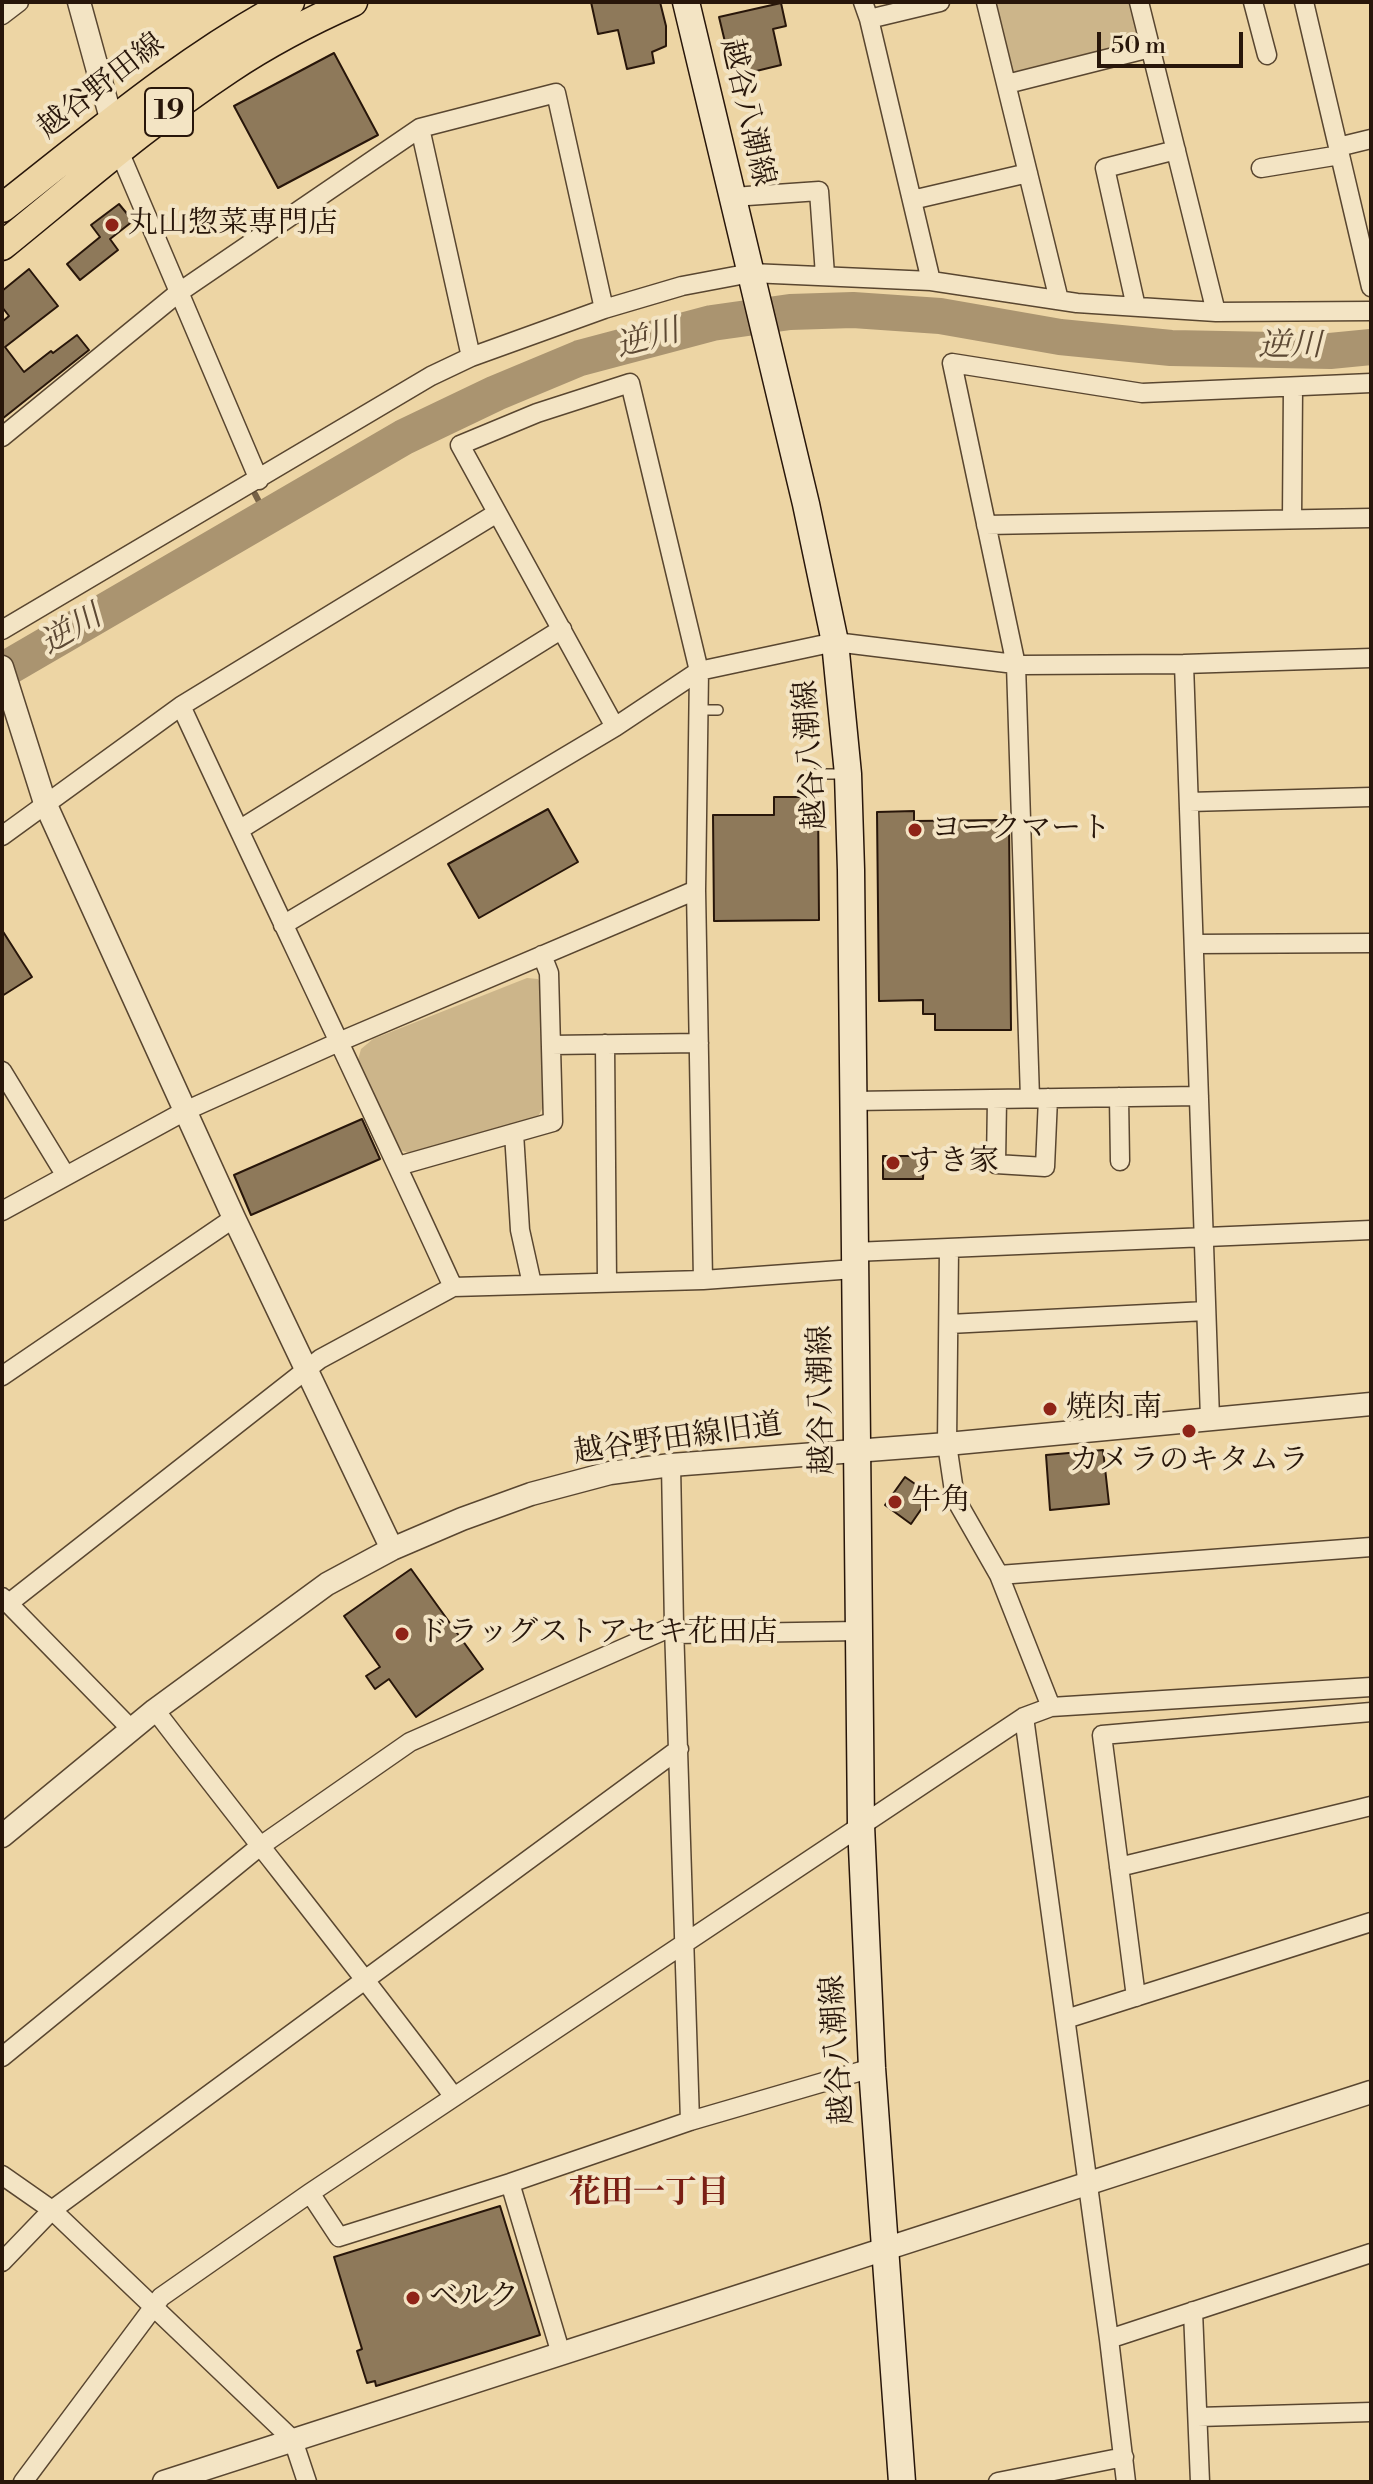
<!DOCTYPE html>
<meta charset="utf-8">
<style>
body{margin:0}
#map{position:relative;width:1373px;height:2484px;overflow:hidden;background:#edd5a4;font-family:"Libre Bodoni",serif}
canvas{display:block}
.frame{position:absolute;inset:0;border:4px solid #28160a;pointer-events:none}
.scale{position:absolute;left:1097px;top:32px;width:146px;height:36px;box-sizing:border-box;border:4px solid #28160a;border-top:0;padding-left:10px;font-size:24px;line-height:28px;white-space:nowrap;color:#28160a;-webkit-text-stroke:6px #f3e4c4;paint-order:stroke}
</style>
<div id="map">
<canvas width="1373" height="2484"></canvas>
<div class="frame"></div>
<div class="scale">50 m</div>
</div>
<script>
const ctx = document.querySelector('canvas').getContext('2d');
ctx.lineJoin = 'round';
function fillPath(path, color) {
  ctx.fillStyle = color;
  ctx.fill(path, 'evenodd');
}
function stroke(path, color, width, dash) {
  ctx.strokeStyle = color;
  ctx.lineWidth = width;
  ctx.lineCap = dash ? 'butt' : 'round';
  ctx.setLineDash(dash || []);
  ctx.stroke(path);
}
function drawText(font, color, halo, rows, align = 'center') {
  ctx.font = font + ' "Libre Bodoni","Noto Serif JP",serif';
  ctx.lineWidth = 8;
  ctx.setLineDash([]);
  ctx.textBaseline = 'middle';
  ctx.strokeStyle = halo;
  ctx.fillStyle = color;
  for (const [text, x, y, turn = 0] of rows) {
    ctx.save();
    ctx.translate(x, y);
    ctx.rotate((+turn || 0) * Math.PI / 180);
    ctx.textAlign = isNaN(turn) ? turn : align;
    if (halo) ctx.strokeText(text, 0, 0);
    ctx.fillText(text, 0, 0);
    ctx.restore();
  }
}
const green = new Path2D(`
 M999,2H1130L1139,40L1135,45L1020,75L1013,72L997,5Z
 M527,978L538,979L542,987L543,1107L539,1115L530,1120L410,1153L402,1151L395,1141L358,1060L361,1049L373,1039Z`);
const stream = new Path2D(`
 M255,494L267,517`);
const river = new Path2D(`
 M2,671L404,437L496,393L580,358L712,323L790,312L853,310L940,316L1060,337L1171,348L1330,351L1371,347`);
const building = new Path2D(`
 M591,2H660L666,26V46L652,52L654,63L627,69L618,30L598,34Z
 M781,3L786,26L773,29L781,65L748,73L740,38L725,42L719,17Z
 M334,53L378,135L278,188L234,106Z
 M119,204L133,221L110,239L118,250L80,280L67,264L100,237L91,225Z
 M29,269L58,306L5,347L24,372L51,351L53,353L77,335L89,350L2,419V322L9,316L2,307V291Z
 M774,797H818L819,920L714,921L713,815H774Z
 M548,809L578,862L479,918L448,864Z
 M914,811V821L1009,820L1011,1030H935V1014H923V1000L879,1001L877,812Z
 M2,930L32,977L2,996Z
 M362,1119L380,1159L251,1215L234,1175Z
 M883,1156H924L923,1179H883Z
 M1103,1450L1109,1504L1050,1510L1046,1455Z
 M905,1477L931,1495L911,1524L885,1505Z
 M411,1569L483,1669L416,1717L389,1679L375,1689L366,1676L380,1667L344,1616Z
 M500,2206L540,2335L376,2386L375,2381L367,2383L357,2351L362,2349L334,2257Z`);
const service = new Path2D(`
 M698,710H718
 M811,774H845`);
const minor = new Path2D(`
 M863,2L869,19L931,281
 M986,2L1059,300
 M1139,2L1216,312
 M1253,2L1267,55
 M1304,2L1371,287
 M2,15L19,2
 M869,19L940,2
 M1007,84L1150,48
 M420,128L471,357
 M1338,147L1371,139
 M119,151L259,480
 M1261,168L1340,155
 M733,197L819,191L825,275
 M912,200L1028,173
 M1136,307L1105,168L1176,150
 M2,437L178,293L420,128L556,93L604,309L682,286L751,273L931,281L1077,303L1216,312L1371,311
 M1292,519L1293,388
 M986,525L1371,518
 M2,630L431,376L471,357L604,309
 M1184,664L1210,1418
 M181,706C271,900 364,1092 453,1287
 M615,727L460,445L537,413L630,383L699,671L696,890L703,1280
 M1189,802L1371,797
 M239,830L562,629
 M2,836L181,706L497,513
 M283,925L615,727L699,671L835,642L1023,665L1184,664L1371,658
 M1194,944L1371,943
 M605,1044L607,1282
 M551,1045L699,1043
 M2,1071L66,1176
 M1119,1097L1120,1161
 M1030,1098L1016,665L952,363L1142,393L1371,383
 M997,1099L996,1164L1045,1167L1048,1098
 M853,1101L1199,1096
 M514,1133L520,1230L532,1284
 M398,1166L553,1122L549,973L542,955
 M2,1211L185,1111L341,1041L696,890
 M949,1248L947,1444L955,1498L999,1575L1051,1707
 M854,1252L1371,1230
 M949,1324L1206,1311
 M2,1376L234,1218
 M671,1465L674,1626L690,2121
 M999,1575L1371,1547
 M2,1597L132,1730
 M9,1603L320,1359L453,1287L703,1280L854,1269
 M674,1634L858,1631
 M155,1710C254,1840 357,1966 454,2097
 M1024,1717L1109,2339L1126,2482
 M1119,1867L1371,1806
 M1136,1997L1102,1735L1371,1712
 M1066,2019L1371,1922
 M2,2057L259,1847L410,1742L674,1626
 M2,2175L52,2210L293,2440L307,2482
 M510,2183L561,2354
 M310,2193L339,2237L510,2183L690,2121L872,2068
 M2,2262L52,2210L679,1749
 M1193,2311L1200,2482
 M1109,2339L1371,2253
 M1198,2417L1371,2412
 M23,2482L161,2297L310,2193L1024,1717L1051,1707L1371,1687
 M998,2482L1124,2457`);
const tertiary = new Path2D(`
 M79,2L112,122
 M2,667L45,803L234,1218L392,1549
 M2,1836L155,1710L327,1584L392,1549L462,1519L531,1494L610,1473L671,1465L947,1444L1371,1404
 M164,2482L1371,2092`);
const secondary = new Path2D(`
 M686,2L806,504L835,642L848,774L851,870L861,1825L872,2068L902,2482`);
const primary = new Path2D(`
 M2,208C95,135 185,58 290,2
 M2,246C76,186 149,122 229,69C268,43 310,21 353,2`);
const markers = [
 [112,225,8,"#8f2418"],
 [915,830,8,"#8f2418"],
 [893,1163,8,"#8f2418"],
 [1050,1409,8,"#8f2418"],
 [1189,1431,8,"#8f2418"],
 [895,1502,8,"#8f2418"],
 [402,1634,8,"#8f2418"],
 [413,2298,8,"#8f2418"]
];
const shields = [
 [169,112,48]
];
const shieldNames = [
 ["19",169,112]
];
const streetNames = [
 ["越谷野田線",102,87,-38],
 ["越谷八潮線",746,113,77],
 ["越谷八潮線",812,755,-94],
 ["越谷八潮線",823,1400,-91],
 ["越谷野田線旧道",678,1440,-8],
 ["越谷八潮線",839,2050,-94]
];
const poiNames = [
 ["丸山惣菜専門店",128,225],
 ["ヨークマート",931,830],
 ["すき家",909,1163],
 ["焼肉 南",1066,1409],
 ["カメラのキタムラ",1189,1462,"center"],
 ["牛角",911,1502],
 ["ドラッグストアセキ花田店",418,1634],
 ["ベルク",429,2298]
];
const waterNames = [
 ["逆川",648,340,-15],
 ["逆川",1290,347],
 ["逆川",72,631,-30]
];
const neighbourhoodNames = [
 ["花田一丁目",649,2194]
];
fillPath(green, '#ccb58a');
stroke(stream, '#766247', 6);
stroke(river, '#aa9470', 36);
fillPath(building, '#8e795a');
stroke(building, '#28160a', 2);
stroke(service, '#594630', 12);
stroke(minor, '#594630', 21);
stroke(tertiary, '#594630', 25);
stroke(secondary, '#28160a', 29);
stroke(primary, '#28160a', 31);
stroke(service, '#f3e4c4', 9);
stroke(minor, '#f3e4c4', 18);
stroke(tertiary, '#f3e4c4', 22);
stroke(secondary, '#f3e4c4', 26);
stroke(primary, '#edd5a4', 28);
for (const [x, y, r, color] of markers) {
  const dot = new Path2D();
  dot.arc(x, y, r, 0, 2 * Math.PI);
  ctx.fillStyle = color;
  ctx.fill(dot);
  stroke(dot, '#f3e4c4', 3);
}
for (const [x, y, w] of shields) {
  const box = new Path2D();
  box.roundRect(x - w / 2, y - 24, w, 48, 6);
  ctx.fillStyle = '#f3e4c4';
  ctx.fill(box);
  stroke(box, '#28160a', 2);
}
drawText('bold 28px', '#28160a', null, shieldNames);
drawText('30px', '#28160a', '#f3e4c4', streetNames);
drawText('30px', '#28160a', '#f3e4c4', poiNames, 'left');
drawText('italic 32px', '#5c4833', '#f3e4c4', waterNames);
drawText('bold 32px', '#7a1f14', '#f3e4c4', neighbourhoodNames);
</script>
